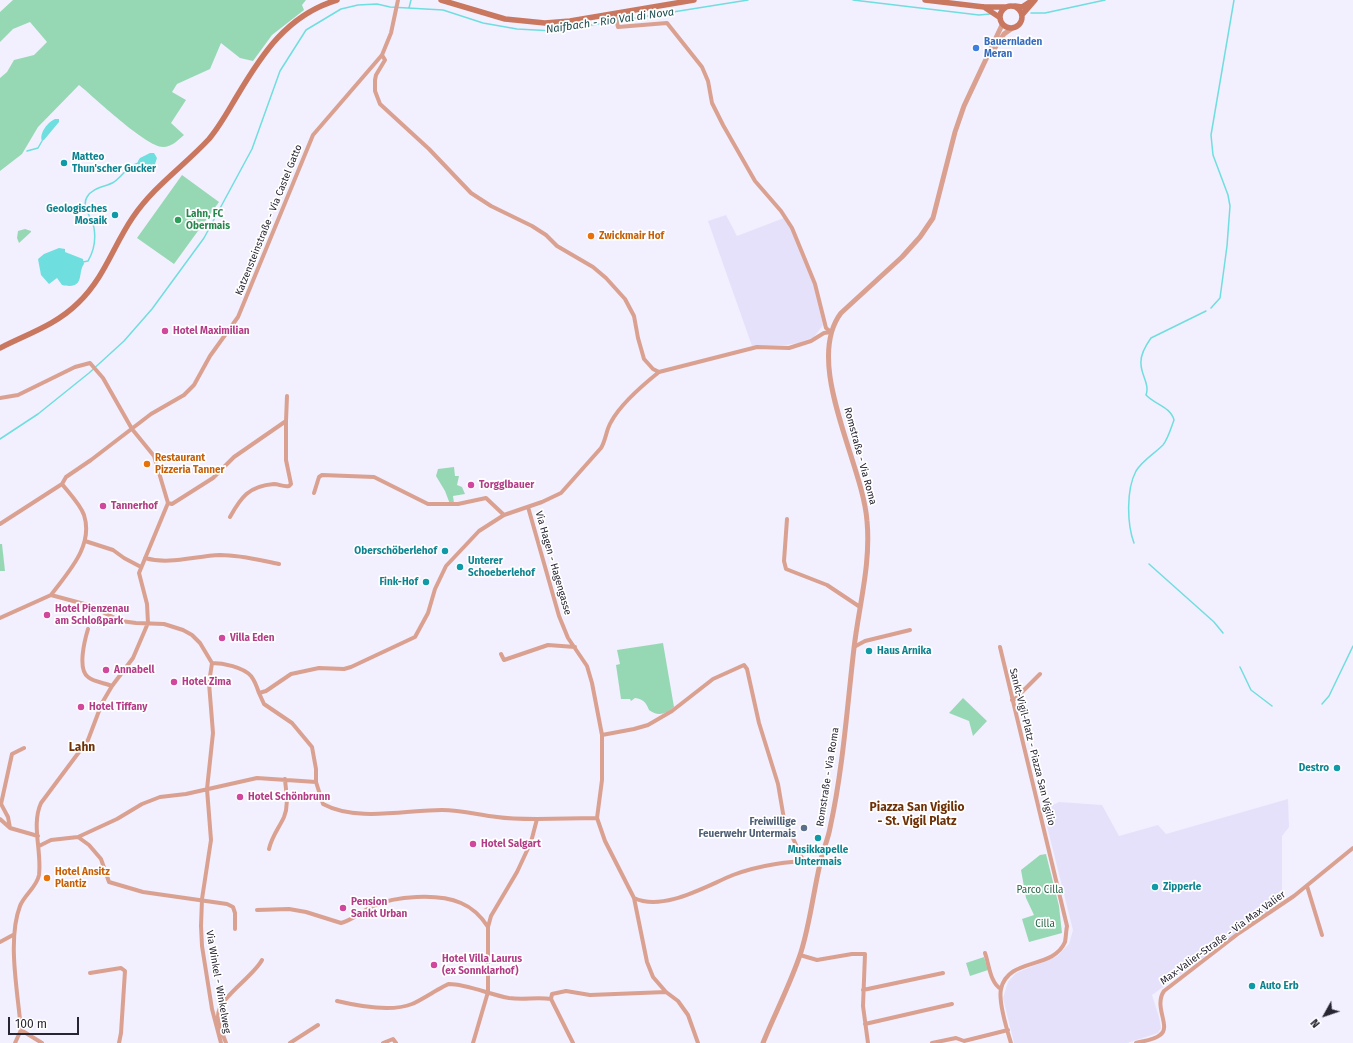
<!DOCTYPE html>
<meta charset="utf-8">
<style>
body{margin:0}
#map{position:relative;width:1353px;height:1043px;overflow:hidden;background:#f2effe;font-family:"Fira Sans",sans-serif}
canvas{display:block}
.north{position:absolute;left:1305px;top:995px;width:40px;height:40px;-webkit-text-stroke:3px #fff;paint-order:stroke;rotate:230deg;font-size:11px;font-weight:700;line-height:16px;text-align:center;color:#272532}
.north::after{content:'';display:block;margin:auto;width:14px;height:18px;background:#272532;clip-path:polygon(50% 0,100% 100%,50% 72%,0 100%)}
.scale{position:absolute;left:8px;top:1017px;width:71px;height:18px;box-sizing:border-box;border:2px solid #272532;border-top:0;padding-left:5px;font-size:12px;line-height:14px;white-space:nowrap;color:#272532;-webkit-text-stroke:3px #fff;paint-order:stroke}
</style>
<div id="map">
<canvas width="1353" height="1043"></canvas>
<div class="north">N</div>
<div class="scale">100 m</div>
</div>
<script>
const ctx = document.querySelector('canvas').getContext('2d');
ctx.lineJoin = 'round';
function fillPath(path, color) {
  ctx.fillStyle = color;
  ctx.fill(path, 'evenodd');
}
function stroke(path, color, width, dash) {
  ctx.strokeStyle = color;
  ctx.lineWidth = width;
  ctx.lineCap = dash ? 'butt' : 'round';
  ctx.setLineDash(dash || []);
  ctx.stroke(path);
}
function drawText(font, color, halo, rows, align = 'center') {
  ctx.font = font + ' "Fira Sans",sans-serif';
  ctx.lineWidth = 3.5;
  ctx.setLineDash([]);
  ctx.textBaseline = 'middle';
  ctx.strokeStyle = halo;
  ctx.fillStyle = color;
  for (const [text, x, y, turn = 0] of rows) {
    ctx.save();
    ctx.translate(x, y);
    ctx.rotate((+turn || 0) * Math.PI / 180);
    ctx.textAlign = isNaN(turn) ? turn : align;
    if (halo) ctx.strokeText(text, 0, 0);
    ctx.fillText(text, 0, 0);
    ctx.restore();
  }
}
const built = new Path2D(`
 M726,215L737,236L784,218L792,230L813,281L823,325L814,337L798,343L786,345L752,346L708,221Z
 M1288,799L1289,827L1282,836V901L1152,995L1159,1017L1161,1028L1158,1033L1127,1043H1014L1003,998L1008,982L1016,973L1057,956L1069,944L1073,930L1043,810L1059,802L1102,805L1119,836L1158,825L1166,834Z`);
const green = new Path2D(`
 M13,0H306L302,5L304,10L272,35L253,61L240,58L221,43L210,69L177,84L172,92L186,100L171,123L184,135C178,140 172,147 163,147C146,147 94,97 79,85L38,127L22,154L0,171V78L7,72L14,60L34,55L47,42L30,22L13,29L0,42V12Z
 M182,175L219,202L174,264L137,238Z
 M25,229L31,231V232L19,243L17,238L18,231Z
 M454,467L455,476H459L457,485L462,487L465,494L453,496L454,503L450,504L445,491L436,476L438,469Z
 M0,544H2L5,571H0Z
 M663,643L674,707C666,714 658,717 649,710C646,702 643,699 635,698L631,701L630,699H621L616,665L620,664L617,650Z
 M963,698L987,721L973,736L969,721L949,713Z
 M1046,854L1059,906L1062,933L1029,942L1022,919L1034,915L1026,898L1021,870L1040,855Z
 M984,957L988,970L970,976L966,963Z`);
const water = new Path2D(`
 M55,119H59V122L44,140L42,141C39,133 48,122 55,119Z
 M150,153H154L157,158L154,167L143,168L138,165V161L140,158Z
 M59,248L65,249V252L83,259L84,264C77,273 86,290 62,285L57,278L49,284L41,275L38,259L44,254Z`);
const stream = new Path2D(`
 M853,0L979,15L990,14
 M409,8L411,0
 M1031,13H1045L1105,0
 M27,151L38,148L42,141
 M83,262L88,261C94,251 96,240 94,228C92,217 81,207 87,197C93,187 106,187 114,182C123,176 126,167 138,163
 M1211,308L1220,298L1227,246L1230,206L1228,195L1213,155L1211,135L1234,0
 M0,439L38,414L89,373L124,341L152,309L204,238L252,149L280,71L306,30L341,9L358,5L377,4L390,7L443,10L483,23L517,29L554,31L748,0
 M1134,543C1127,524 1126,490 1136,471C1143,460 1154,454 1163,445C1168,439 1171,428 1174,420C1171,407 1154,404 1146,395C1150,384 1141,375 1141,364C1140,355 1146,345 1151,338L1206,311
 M1149,564L1214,622L1223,633
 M1240,667L1251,690L1272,706
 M1322,704L1329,696L1353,646`);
const minor = new Path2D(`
 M382,55L385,60L376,75L375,80V91L380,104L429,149L471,193L491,206L532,226L546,235L557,246L593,267L606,278L625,299L634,316L638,338L644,359L653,369L659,372L757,347L789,348L811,341L824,333L831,332L826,328L815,284L792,228L781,211L755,181L723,125L712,103L708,81L702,67L667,23L618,27L615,14
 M0,398L18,395L75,367L90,363L103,378L132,429L154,456L168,503L139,573L147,604L148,623L133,658L112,686L102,703L88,740L41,803C31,825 42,851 39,875C37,887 24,895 20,906C7,940 18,993 21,1030L15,1043
 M314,493L319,477L322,475L374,477L428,504H458L486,498L504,515
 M168,503L172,504L213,478L234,457L286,421L287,396
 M528,507L559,616L568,638L587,666L592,683L602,735V780L597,818L605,841L634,898L647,962L653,977L666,992L678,1001L688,1015L698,1043
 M230,517C241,497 249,486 274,484C279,484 283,487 289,486L291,484L286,460V421
 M787,519L784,561L786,569L827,585L860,607
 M0,524L62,484L66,477L91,460L151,414L184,395L194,385L210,356L238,317L313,135L382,55L391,33L398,0
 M85,541L113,550L124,558L141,567
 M145,558C169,565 195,556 220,555C241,555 259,560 279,564
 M51,595C68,572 94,546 84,515C80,504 69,493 62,484
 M0,618L51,595L88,605L121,621L136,623L164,624L183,630L192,635L200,643L212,663L209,683L213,733L207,789L211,840L202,899L201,926L202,946L212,1009L221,1043
 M88,629C85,639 77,669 88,677C94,682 105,683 112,686
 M854,647L865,641L910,630
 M1000,647L1067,926C1066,931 1066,937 1065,942C1053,970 1008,957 1001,989C998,1002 1007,1030 1011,1043
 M501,654L504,660L548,645L575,647
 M212,663C223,663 243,667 251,676C255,681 257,687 259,693L266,691L291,674L319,668L344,669L351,667L415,637L428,613L435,589L446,566L479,531L504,515L542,502L561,493L601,448C606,440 606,430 611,422C620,405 644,384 659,372
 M259,693L264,704L292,723L312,747L316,769V782L323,804C356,822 406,810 442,810C461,810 479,815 497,817C510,819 524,819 537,819
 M1012,700L1015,699L1040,674
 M602,735L634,729L648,725L672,711L713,679L744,665L747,669L759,723L778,784L784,819L803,860
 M0,819L10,828L38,836
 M10,828L8,817L1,804L12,754L24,748
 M78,837L89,845L101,859L109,882L143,892L227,904L233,907L235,913V929
 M39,846L51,840L78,837L117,819L142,804L160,797L186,794L257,778L316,782
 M269,849C272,836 279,828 284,817C289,805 286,792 285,779
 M1307,886L1322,935
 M634,898C663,912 706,886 733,875C757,866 794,859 820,862
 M257,910L289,909L306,912L341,923C353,920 362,911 373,906C395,896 438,893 461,903C473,908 481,916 488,927
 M0,942L13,935
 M985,953C989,964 990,983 1001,989
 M800,955L817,960L852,954H865L863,1006L868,1043
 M90,973L121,968L125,971L121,1033L119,1043
 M863,990L943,973
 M551,999L552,994L566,991L590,995L666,992
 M337,1001C358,1006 392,1012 412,1004C420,1001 444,985 449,984C467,984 491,995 509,998C523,1000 537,997 551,999L573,1043
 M865,1024L952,1004
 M21,1030L42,1043
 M226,1043C223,1035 218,1024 218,1016C218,998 253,977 262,960
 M290,1043L318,1025
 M383,1043L393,1039L396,1043
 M473,1043L488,992V927L491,916L517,872L531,842L537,819L597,818
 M932,1043L956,1038L964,1041L1008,1030
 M1136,1043C1143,1041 1154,1040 1160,1035C1172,1027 1153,1007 1164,991L1239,933L1294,896L1353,848`);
const tertiary = new Path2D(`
 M991,54L1004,34L1011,29
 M763,1043C775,1013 791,983 801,952C810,923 813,894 820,864C822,852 828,840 830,828C843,769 847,708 854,648C859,605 871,564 867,521C863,464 803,363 841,313L902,257L920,237L933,218L955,132L964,106L1002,25`);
const secondary = new Path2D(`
 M441,0L505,19L545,23L570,21L694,0
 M925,0L984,7H1006
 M1000 17a11 11 0 1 1 22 0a11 11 0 1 1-22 0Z
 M1015,6L1022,7L1033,0
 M984,7L999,17
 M1022,15L1035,0
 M0,348C27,334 56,325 78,303C105,277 113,246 133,217C154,186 184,166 209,139C220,126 228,111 237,96C262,54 287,15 337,0`);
const markers = [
 [976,48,4,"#3f7fe0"],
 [64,163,4,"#0f9aa8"],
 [115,215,4,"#0f9aa8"],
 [178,220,4,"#2e9e5b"],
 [591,236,4,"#e8710a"],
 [165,331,4,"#d1479c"],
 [147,464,4,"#e8710a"],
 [471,485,4,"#d1479c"],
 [103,506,4,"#d1479c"],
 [445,551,4,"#0f9aa8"],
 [460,567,4,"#0f9aa8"],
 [426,582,4,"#0f9aa8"],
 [47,615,4,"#d1479c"],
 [222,638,4,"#d1479c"],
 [869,651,4,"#0f9aa8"],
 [106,670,4,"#d1479c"],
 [174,682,4,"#d1479c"],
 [81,707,4,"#d1479c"],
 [1337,768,4,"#0f9aa8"],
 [240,797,4,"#d1479c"],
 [804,828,4,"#5c6f8a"],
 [818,838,4,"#0f9aa8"],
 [473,844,4,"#d1479c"],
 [47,878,4,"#e8710a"],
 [1155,887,4,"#0f9aa8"],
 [343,908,4,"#d1479c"],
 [434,965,4,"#d1479c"],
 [1252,986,4,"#0f9aa8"]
];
const shopNames = [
 ["Bauernladen",984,42],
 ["Meran",984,54]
];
const cultureNames = [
 ["Matteo",72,157],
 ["Thun'scher Gucker",72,169],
 ["Geologisches",107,209,"right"],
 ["Mosaik",107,221,"right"],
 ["Oberschöberlehof",437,551,"right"],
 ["Unterer",468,561],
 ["Schoeberlehof",468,573],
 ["Fink-Hof",418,582,"right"],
 ["Haus Arnika",877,651],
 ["Destro",1329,768,"right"],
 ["Musikkapelle",818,850,"center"],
 ["Untermais",818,862,"center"],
 ["Zipperle",1163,887],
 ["Auto Erb",1260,986]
];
const leisureNames = [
 ["Lahn, FC",186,214],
 ["Obermais",186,226]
];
const streetNames = [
 ["Katzensteinstraße - Via Castel Gatto",269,220,-68],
 ["Romstraße - Via Roma",860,456,75],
 ["Via Hagen - Hagengasse",553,563,74],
 ["Sankt-Vigil-Platz - Piazza San Vigilio",1032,747,76],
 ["Romstraße - Via Roma",828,777,-81],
 ["Max-Valier-Straße - Via Max Valier",1223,938,-36],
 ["Via Winkel - Winkelweg",218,982,80]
];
const foodNames = [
 ["Zwickmair Hof",599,236],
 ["Restaurant",155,458],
 ["Pizzeria Tanner",155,470],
 ["Hotel Ansitz",55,872],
 ["Plantiz",55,884]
];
const hotelNames = [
 ["Hotel Maximilian",173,331],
 ["Torgglbauer",479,485],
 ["Tannerhof",111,506],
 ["Hotel Pienzenau",55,609],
 ["am Schloßpark",55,621],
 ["Villa Eden",230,638],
 ["Annabell",114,670],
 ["Hotel Zima",182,682],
 ["Hotel Tiffany",89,707],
 ["Hotel Schönbrunn",248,797],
 ["Hotel Salgart",481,844],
 ["Pension",351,902],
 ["Sankt Urban",351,914],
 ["Hotel Villa Laurus",442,959],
 ["(ex Sonnklarhof)",442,971]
];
const serviceNames = [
 ["Freiwillige",796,822],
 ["Feuerwehr Untermais",796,834]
];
const parkNames = [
 ["Parco Cilla",1040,890],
 ["Cilla",1045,924]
];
const waterNames = [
 ["Naifbach - Rio Val di Nova",610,21,-8]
];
const quarterNames = [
 ["Lahn",82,748],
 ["Piazza San Vigilio",917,808],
 ["- St. Vigil Platz",917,822]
];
fillPath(built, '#e5e1fb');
fillPath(green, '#97d8b4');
fillPath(water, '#6fdedf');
stroke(stream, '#6fdedf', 1.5);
stroke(minor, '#daa190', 4);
stroke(tertiary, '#daa190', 5);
stroke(secondary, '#ca775f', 5.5);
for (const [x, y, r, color] of markers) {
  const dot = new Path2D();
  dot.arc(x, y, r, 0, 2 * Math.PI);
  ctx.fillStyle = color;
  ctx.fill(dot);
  stroke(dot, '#fff', 1.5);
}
drawText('bold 10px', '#366cbe', '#fff', shopNames, 'left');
drawText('bold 10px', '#0d838f', '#fff', cultureNames, 'left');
drawText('bold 10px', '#27864d', '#fff', leisureNames, 'left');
drawText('10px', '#272532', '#fff', streetNames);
drawText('bold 10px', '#c56008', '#fff', foodNames, 'left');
drawText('bold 10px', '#b23c85', '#fff', hotelNames, 'left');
drawText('bold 10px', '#4e5e75', '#fff', serviceNames, 'right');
drawText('10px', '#276346', '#fff', parkNames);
drawText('italic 11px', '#1a4b4c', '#fff', waterNames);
drawText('bold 12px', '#6e3107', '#fff', quarterNames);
</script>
